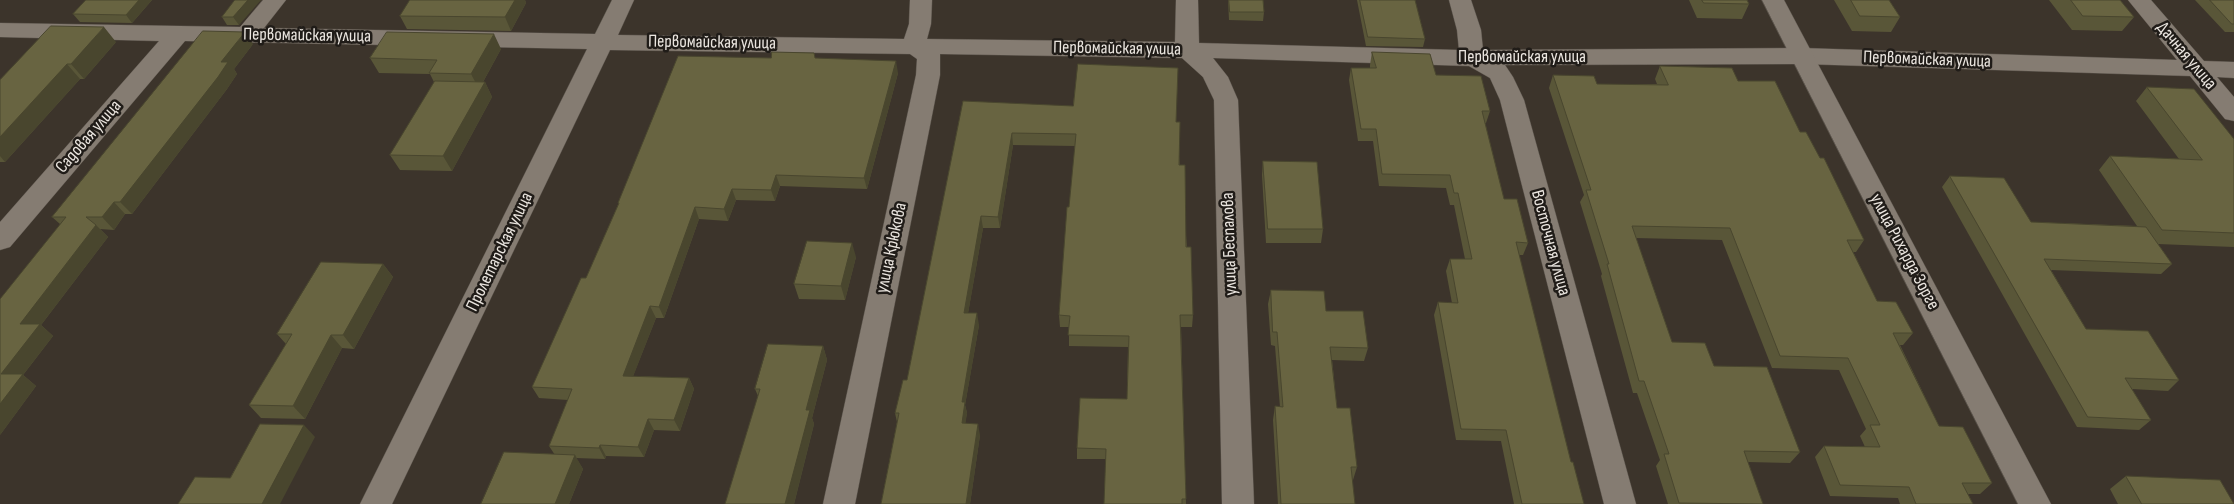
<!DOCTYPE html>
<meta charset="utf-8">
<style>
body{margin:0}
canvas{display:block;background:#3c342b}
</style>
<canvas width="2234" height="504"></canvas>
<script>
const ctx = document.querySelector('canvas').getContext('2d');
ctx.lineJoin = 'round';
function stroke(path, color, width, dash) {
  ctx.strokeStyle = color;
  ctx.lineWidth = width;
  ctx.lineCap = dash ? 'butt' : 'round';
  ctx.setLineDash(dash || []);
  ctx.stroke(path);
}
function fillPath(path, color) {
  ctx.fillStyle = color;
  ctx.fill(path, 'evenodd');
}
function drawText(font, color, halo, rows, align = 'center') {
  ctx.font = font + ' "Sofia Sans Condensed",sans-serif';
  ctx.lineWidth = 5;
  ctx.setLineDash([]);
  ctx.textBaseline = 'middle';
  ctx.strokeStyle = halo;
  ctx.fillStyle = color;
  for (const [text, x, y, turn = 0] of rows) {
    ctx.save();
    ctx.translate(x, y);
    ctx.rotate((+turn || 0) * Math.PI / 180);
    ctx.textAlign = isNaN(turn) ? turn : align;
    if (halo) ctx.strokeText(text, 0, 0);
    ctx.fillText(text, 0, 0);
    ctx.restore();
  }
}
const street = new Path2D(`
 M263,0H286L264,28L595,34L612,0H634L618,35L904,39L909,24L910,0H932L931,24L927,39L1175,42L1176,0H1198L1199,43L1459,50L1457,30L1449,0H1471L1481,30L1483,50L1802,48L2177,60L2128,0H2151L2204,61L2234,62V78L2217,77L2234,97V121L2225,119L2190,76L1802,64L1505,65L1513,77L1524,100L1636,504H1604L1500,100L1490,78L1469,66L1213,58L1228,77L1238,100L1254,504H1222L1214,100L1203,77L1182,58L940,54V75L855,504H823L916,75L917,59L910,54L610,50L392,504H360L587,49L185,41L10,247L0,250V222L159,41L0,37V23L240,27Z`);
const secondary = new Path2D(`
 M1762,0H1784L2051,504H2018Z`);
const wall = new Path2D(`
 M86,0H152L132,23L80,22L73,14Z
 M235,0L239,25H227L222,17Z
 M410,0H525L526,3L511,31L407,29L400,16Z
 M1228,0H1263L1264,12L1263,21L1229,20Z
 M1357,0H1415L1425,39L1423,47L1366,46Z
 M1689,0H1747L1749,4L1742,19L1697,18Z
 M1834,0H1889L1900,17L1891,32L1852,31Z
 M2049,0H2120L2134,17L2122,31L2072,30Z
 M2195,0H2234V32H2225Z
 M116,42L84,79H80L5,162H0V80Z
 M253,44L234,69L237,74L227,89L132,214H125L114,230L100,229L108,237L41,325L53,336L23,375L36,386L0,435L60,224L52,217Z
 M501,49L483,82H485L492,97L452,171L400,170L390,155L434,82L430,74L379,73L370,58Z
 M1372,52L1436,75L1490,111L1486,123H1485L1504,199L1528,243L1523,255H1519L1571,462L1584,504H1514L1501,441L1456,440L1434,315L1438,302L1452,303L1446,271L1450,259H1465L1454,205H1450L1446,188L1379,186L1373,141H1358L1349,80L1351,68H1370V65Z
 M814,53L815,58L898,73L867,189L780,186L775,201L736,200L728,221L699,219L664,318H656L633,376L689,378L694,389L680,431L654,430L644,457L606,456L605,459L576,458L583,469L569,504H481L555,455L549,446L568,400L539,398L532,387L586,278L618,205V203L771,58Z
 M1660,66L1738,81L1800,132L1820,158L1864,240L1856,252H1853L1877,301L1913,333L1903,345H1900L1939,426L1992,483L1980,494H1968L1973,504H1900L1898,498L1830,496L1815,457L1824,446L1865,447L1860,436L1866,429L1839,370L1772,368L1722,240L1636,238L1672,342L1714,366L1800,452L1790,463L1748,462L1763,504H1668L1656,466L1660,460L1637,393H1633L1601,276L1602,274L1580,202L1584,195L1549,88L1553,75L1597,84H1657L1655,79Z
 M2147,87L2234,139V247L2158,244L2172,264L2161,274L2051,270L2086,329L2179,380L2168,391L2132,389L2151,420L2139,430L2077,427L1942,187L1950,176L2031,222L2137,226L2099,170L2110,156L2179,159L2136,101Z
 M963,101L1176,122L1193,315L1192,327H1181L1186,504H1104L1106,459H1077V448L1127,399L1128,347L1069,346V327H1060L1059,315L1075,146L1013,145L1000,228H983L968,313L979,325L965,405L967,413L965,423L980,435L970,504H881L897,422L895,413L907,380Z
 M1263,161L1323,229L1321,243H1266L1262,175Z
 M856,257L845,300L799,299L794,284Z
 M383,264L393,277L354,349L342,348L305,419L261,418L249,405L286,344L277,334Z
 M1271,290L1326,311L1368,348L1364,361L1332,360L1337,408L1357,467L1353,480H1352L1355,504H1278L1273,420L1275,406L1280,407L1275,346L1271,345L1268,304Z
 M823,346L827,360L812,418L814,424L794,504H725L758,396L755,389Z
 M2126,476L2234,504H2118L2110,489Z`);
const shadedWall = new Path2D(`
 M139,0H152L132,23L126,15Z
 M248,0H261L239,25L233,17Z
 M515,0H525L526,3L511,31L505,17Z
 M104,27L116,42L84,79L71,64Z
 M245,32L253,44L234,69L237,74L227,89L132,214L120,202L221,62Z
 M494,34L501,49L479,89L471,74Z
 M896,61L898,73L867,189L864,178Z
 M67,64L80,79L5,162L0,156V137Z
 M485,82L492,97L452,171L443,156Z
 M1012,133L1013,145L1000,228L998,217Z
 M776,175L780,186L775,201L771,190Z
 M732,189L736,200L728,221L724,209Z
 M114,202L125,214L114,230L102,217Z
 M695,207L699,219L664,318L659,307Z
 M981,216L983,228L966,325L964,313Z
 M96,225L108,237L41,325L53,336L23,375L36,386L0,435V404L1,374L20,324Z
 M852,243L856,257L845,300L841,286Z
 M383,264L393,277L354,349L343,335Z
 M650,306L656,318L629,387L623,376Z
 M977,313L979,325L965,405L967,413L964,434L962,423V402Z
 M331,335L342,348L305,419L293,406Z
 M823,346L827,360L812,418L814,424L794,504H785L806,410Z
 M689,378L694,389L680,431L674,420Z
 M648,419L654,430L644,457L638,447Z
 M978,424L980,435L970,504H966Z
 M304,425L315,437L280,504H262Z
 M600,445L606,456L605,459L599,448Z
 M575,455L583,469L569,504H555Z`);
const building = new Path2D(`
 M86,0H139L126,15L73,14Z
 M235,0H248L233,17H222Z
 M410,0H515L505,17L400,16Z
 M1229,0H1263L1264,12H1230Z
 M1360,0H1415L1425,39L1368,37Z
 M1702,0H1747L1749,4L1704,3Z
 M1851,0H1889L1900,17L1860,16Z
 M2071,0H2120L2134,17L2083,16Z
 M2210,0H2234V24H2232Z
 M51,26L104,27L71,64H67L0,137V80Z
 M203,31L245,32L221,62H228L218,77L120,202H114L102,217H86L96,225L20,324H40L1,374H23L0,404V299L66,217H52Z
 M387,32L494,34L471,74L429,73L437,60L370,58Z
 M772,52L814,53L815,58L896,61L864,178L776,175L771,190L732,189L724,209L695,207L659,307L650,306L623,376L689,378L674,420L648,419L638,447L600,445L599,448L549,446L572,389L532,387L581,278H586L619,203H618L678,56L771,58Z
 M1372,52L1430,54L1436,75L1481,76L1490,111H1482L1504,199H1517L1528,243L1516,242L1571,462H1573L1584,504H1522L1506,430L1461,429L1438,302L1458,303L1450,259H1472L1458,193H1454L1450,175L1382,174L1376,129H1361L1351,68H1376Z
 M1078,64L1178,68L1176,122H1180L1179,165H1185L1186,247H1191L1193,315H1180L1186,499H1182V504H1104L1106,449L1077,448L1080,398L1127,399L1129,336L1068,335L1070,316L1059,315L1067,207H1069L1076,134L1012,133L998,217L981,216L964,313H977L962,402H965L962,423L978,424L966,504H881L899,413H895L903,380H907L963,101L1073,106Z
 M1660,66L1732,68L1738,81H1775L1800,132H1806L1820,158H1824L1864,240H1847L1877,301L1896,302L1913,333H1893L1939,426L1963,427L1992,483H1962L1973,504H1916L1909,487L1840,485L1824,446L1880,447L1870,425H1880L1848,358L1780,356L1730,228L1632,226L1672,342L1705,343L1714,366L1767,367L1800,452L1744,451L1763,504L1679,503L1664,454H1669L1644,381H1639L1607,264H1609L1586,190H1591L1553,75L1594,76L1597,84L1668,85Z
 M435,81L485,82L443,156L390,155Z
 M2147,87L2194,89L2234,139V233L2162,230L2110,156L2202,160Z
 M1263,161L1317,162L1323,229H1268Z
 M1950,176L2004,178L2031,222L2146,227L2172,264L2044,259L2086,329L2148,331L2179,380L2125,378L2151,420L2088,417Z
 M807,241L852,243L841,286L794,284Z
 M321,262L383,264L343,335H331L293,406L249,405L292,334H277Z
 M1271,290L1324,291L1326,311H1363L1368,348L1330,347L1337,408H1350L1357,467H1351L1355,504H1281L1275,406L1283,407L1277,332H1273Z
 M768,344L823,346L806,410H810L785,504H725L760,389H755Z
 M260,424L304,425L262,504H178L195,477L230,478Z
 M504,452L575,455L555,504H481Z
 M2126,476L2220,480L2234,504H2142Z`);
const streetNames = [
 ["Первомайская улица",307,36,1],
 ["Первомайская улица",712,43,1],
 ["Первомайская улица",1117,49,1],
 ["Дачная улица",2186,56,50],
 ["Первомайская улица",1522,57],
 ["Первомайская улица",1927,60,2],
 ["Садовая улица",89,137,-49],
 ["Восточная улица",1550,243,75],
 ["улица Беспалова",1230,244,-92],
 ["улица Крюкова",892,248,-78],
 ["Пролетарская улица",500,252,-64],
 ["улица Рихарда Зорге",1904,252,62]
];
stroke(street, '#575048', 1);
stroke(secondary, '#575048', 1);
fillPath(street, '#857c72');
fillPath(secondary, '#857c72');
fillPath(wall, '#595638');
fillPath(shadedWall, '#49462e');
fillPath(building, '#686441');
stroke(building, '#49462e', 1);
drawText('18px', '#ebe6e0', '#201c18', streetNames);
</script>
